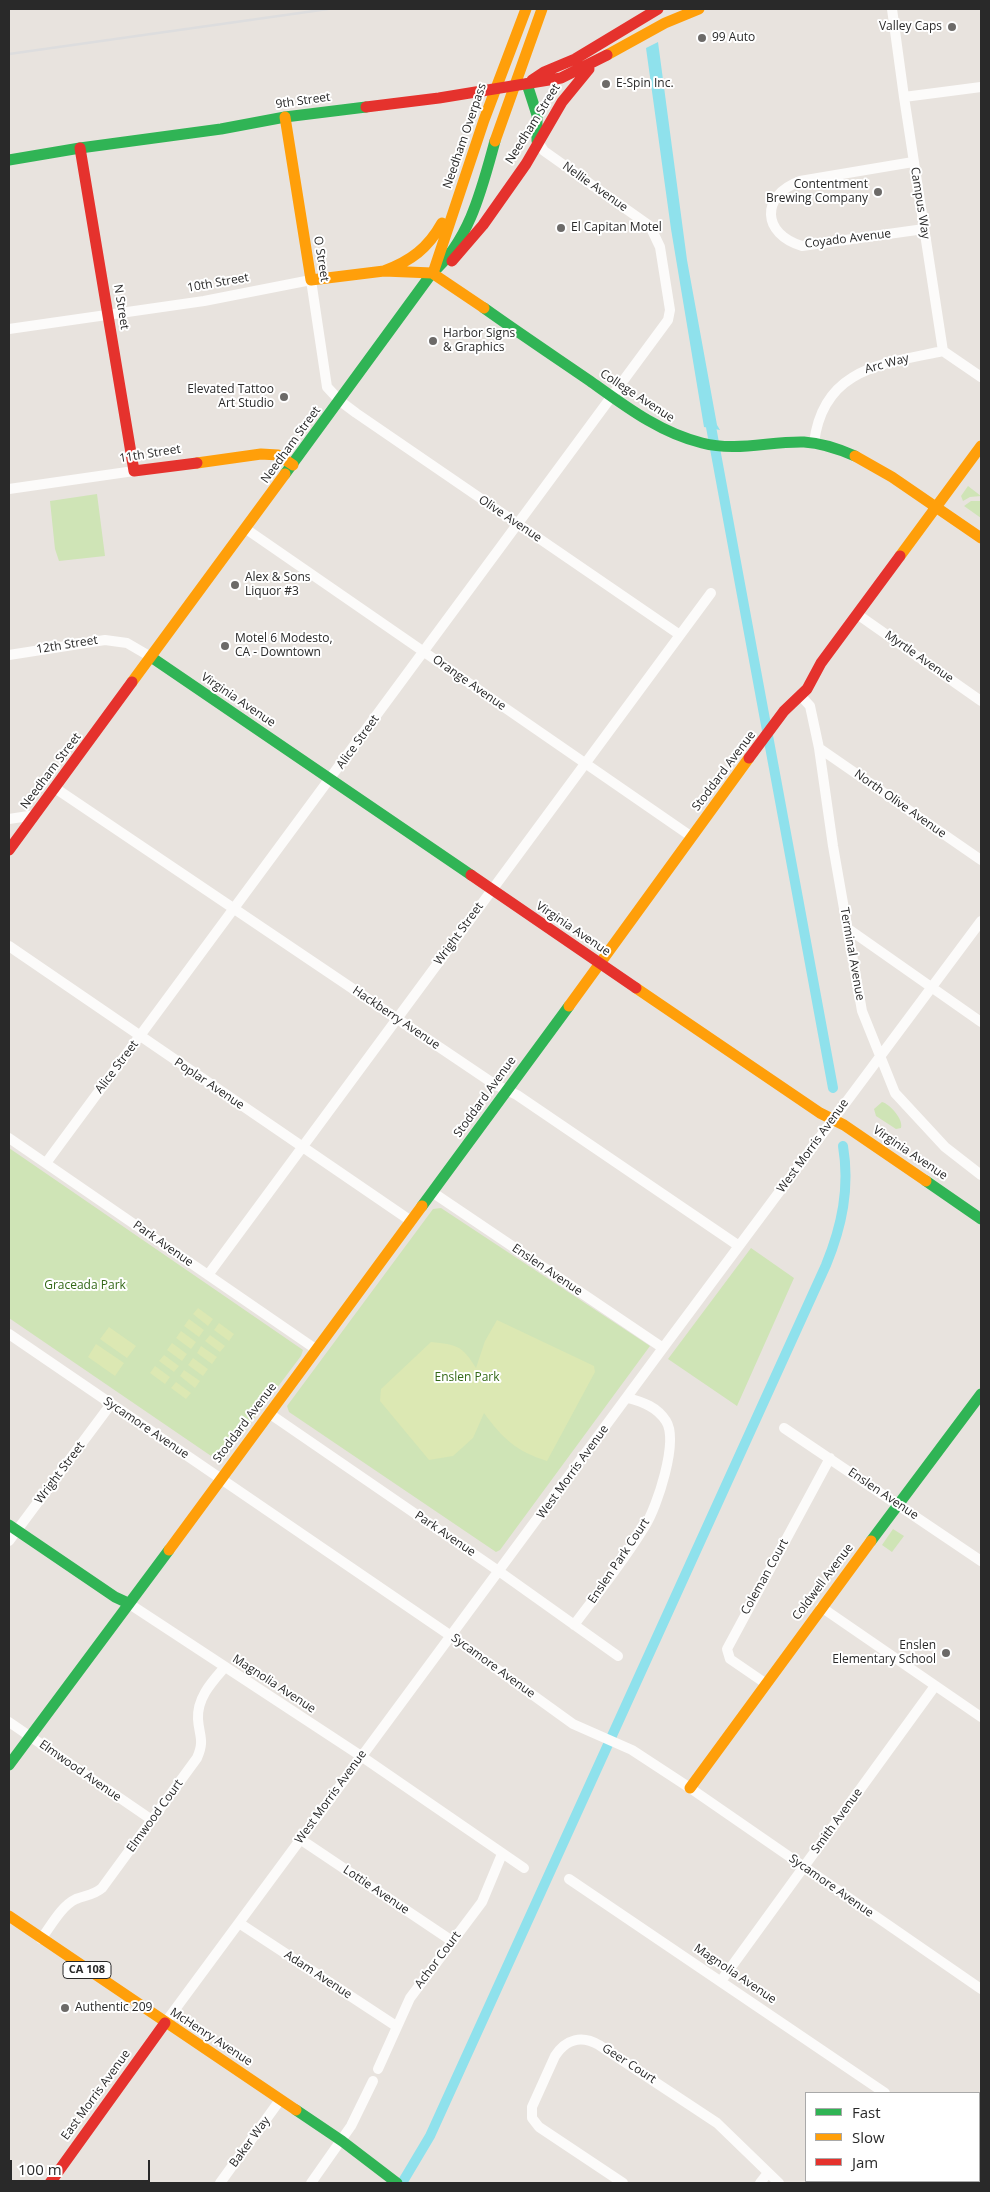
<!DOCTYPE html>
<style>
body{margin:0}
#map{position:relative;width:990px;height:2192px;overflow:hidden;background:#e8e3de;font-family:"Open Sans",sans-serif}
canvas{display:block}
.frame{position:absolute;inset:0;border:10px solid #292929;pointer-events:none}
.legend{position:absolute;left:805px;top:2092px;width:175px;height:90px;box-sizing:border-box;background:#fff;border:1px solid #a9a9a9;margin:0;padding:6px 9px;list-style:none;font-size:15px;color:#292929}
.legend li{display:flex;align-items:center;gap:10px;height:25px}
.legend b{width:25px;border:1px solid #a9a9a9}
.scale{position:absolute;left:10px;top:2160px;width:140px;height:22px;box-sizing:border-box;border:2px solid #292929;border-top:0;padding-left:6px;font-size:15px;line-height:18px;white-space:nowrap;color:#292929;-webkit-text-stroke:4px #fff;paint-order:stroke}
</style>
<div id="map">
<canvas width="990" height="2192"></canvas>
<div class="frame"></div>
<ul class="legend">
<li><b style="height:6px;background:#30b455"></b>Fast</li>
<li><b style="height:6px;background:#ff9f0a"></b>Slow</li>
<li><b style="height:6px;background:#e5322d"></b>Jam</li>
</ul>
<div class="scale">100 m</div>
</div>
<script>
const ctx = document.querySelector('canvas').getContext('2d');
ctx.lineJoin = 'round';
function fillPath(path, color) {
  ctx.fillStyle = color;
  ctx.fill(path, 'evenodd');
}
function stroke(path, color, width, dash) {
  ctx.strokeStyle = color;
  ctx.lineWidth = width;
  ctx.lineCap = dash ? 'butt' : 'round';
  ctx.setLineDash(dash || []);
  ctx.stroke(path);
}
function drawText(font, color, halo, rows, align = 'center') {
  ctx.font = font + ' "Open Sans",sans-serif';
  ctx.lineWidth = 4;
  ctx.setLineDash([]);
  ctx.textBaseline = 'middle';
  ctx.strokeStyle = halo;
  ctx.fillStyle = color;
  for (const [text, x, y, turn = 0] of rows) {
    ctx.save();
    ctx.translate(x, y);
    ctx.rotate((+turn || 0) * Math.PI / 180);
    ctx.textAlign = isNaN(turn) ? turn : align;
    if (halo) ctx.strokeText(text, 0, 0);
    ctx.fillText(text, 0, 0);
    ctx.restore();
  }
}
const green = new Path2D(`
 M968,486L981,496L970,497L963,501L961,496Z
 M97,494L105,556L59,561L55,549L50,501Z
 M971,501H981V518L964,506Z
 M882,1102C890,1104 904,1120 901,1128L896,1129L876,1116L874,1109Z
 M9,1148L303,1350L301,1356L222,1461L217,1460L9,1318Z
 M441,1208L650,1346L500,1550L496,1552L289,1412L287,1406L433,1209Z
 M751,1248L794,1278L737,1406L668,1359Z
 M893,1529L904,1536L892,1552L882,1545Z`);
const pitch = new Path2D(`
 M198,1308L213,1319L208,1326L193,1314Z
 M189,1319L204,1330L199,1337L184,1326Z
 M497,1320L594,1366L595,1372L547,1461C516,1451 503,1439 484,1413L473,1438L453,1456L429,1460L380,1401L381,1389L431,1342C457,1345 462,1345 476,1368L485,1341Z
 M219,1323L234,1334L229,1341L214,1330Z
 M109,1327L136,1346L127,1358L100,1339Z
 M181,1331L196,1342L191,1349L176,1338Z
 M210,1335L225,1346L220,1352L205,1341Z
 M172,1343L187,1354L182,1361L167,1350Z
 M96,1344L124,1363L115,1376L88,1357Z
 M201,1346L217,1357L212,1364L197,1353Z
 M164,1355L179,1366L174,1372L159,1361Z
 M193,1358L208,1369L203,1376L188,1365Z
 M155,1366L170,1377L165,1384L150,1373Z
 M184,1370L200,1381L195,1388L180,1376Z
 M176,1382L191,1393L186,1399L171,1388Z`);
const water = new Path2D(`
 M658,42L687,260L717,425L720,430L704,427L671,229L646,48Z`);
const canal = new Path2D(`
 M709,416L833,1088
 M402,2183L430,2136L826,1265C842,1226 850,1188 843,1146`);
const street = new Path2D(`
 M892,9L904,97L943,351L981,377
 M904,97L981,87
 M913,162L800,181C760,196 762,234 802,246L924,229
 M9,329L204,301L311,280L327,387L340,401L356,413L680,635
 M814,443C823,368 882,364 943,351
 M9,489L134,471
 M246,529L692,837
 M857,614L981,701
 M9,655L105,640L127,643L151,657
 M801,696L810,706L819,748L833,846L862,1011L895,1093L945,1147L981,1175
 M819,748L981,860
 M55,788L494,1084L517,1095L739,1246
 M9,819L35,815
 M847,928L981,1022
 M9,946L411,1221
 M9,1138L317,1350
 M46,1163L668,320L670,310L660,247L650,226L544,151L538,142
 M432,1192L663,1348
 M208,1275L711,593
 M9,1334L451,1636L573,1724L632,1750L690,1788L981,1989
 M270,1414L500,1572L618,1656
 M784,1428L981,1561
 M9,1541L111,1404
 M128,1603L361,1756L524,1868
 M821,1607L981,1717
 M574,1625C598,1593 624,1561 645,1526C657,1507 679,1441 666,1421C657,1407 643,1402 628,1398
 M765,1683L730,1659L727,1649L830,1458
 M9,1722L152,1820
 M300,1839L452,1941
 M569,1879L885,2093
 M239,1923L396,2026
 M41,1939C51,1926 61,1906 76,1899C86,1895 94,1895 102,1888L197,1758C205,1740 199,1736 198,1719C197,1698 211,1683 224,1668
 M721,1981L935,1686
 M165,2023L663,1348L981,921
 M378,2069L410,1998L482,1902L502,1854
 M979,2103L981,2099
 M979,2157L981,2159
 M220,2183L280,2100
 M311,2183L351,2126L373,2081
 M623,2183L539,2127L532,2118V2107L555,2056C566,2039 582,2035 599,2045L717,2123L779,2183
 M760,2183L767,2174
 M919,2183L920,2181`);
const fast = new Path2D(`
 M527,84L537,115V141
 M9,160L80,148L221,129L285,117L366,107
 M484,308C519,333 555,357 590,381C625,406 660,433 702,443C737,452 770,441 804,442C822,443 839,449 855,456
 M285,474L432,273C470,240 482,188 495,141
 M151,657L471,875
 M926,1181L981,1219
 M422,1206L569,1006
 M9,1525L115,1597L128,1603
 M871,1541L981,1394
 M9,1765L169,1550
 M296,2110L342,2141L397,2183`);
const slow = new Path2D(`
 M607,55L665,23L699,9
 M285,117L311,280L384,271L432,273L484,308
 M495,141L542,9
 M384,271C411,261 428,248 442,223
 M433,273L484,120L526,9
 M855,456L892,477L981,538
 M197,463L261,454L278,455L293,465
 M900,556L981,446
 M132,682L285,474
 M636,988L820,1113L844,1125L926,1181
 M569,1006L749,758
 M169,1550L422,1206
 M690,1788L871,1541
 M9,1916L296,2110`);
const jam = new Path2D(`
 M532,80L544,72L575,59L658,9
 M366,107L439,98L561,78L607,55
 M80,148L134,471L197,463
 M452,261L483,225L526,164L562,102L589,69
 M749,758L784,711L807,689L821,663L900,556
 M9,850L132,682
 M471,875L636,988
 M50,2183L165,2023`);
const rail = new Path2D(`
 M9,54L328,9`);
const markers = [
 [952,27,5,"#6c6a68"],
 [702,38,5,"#6c6a68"],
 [606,84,5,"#6c6a68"],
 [878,192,5,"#6c6a68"],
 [561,228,5,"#6c6a68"],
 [433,341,5,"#6c6a68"],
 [284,397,5,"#6c6a68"],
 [235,585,5,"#6c6a68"],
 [225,646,5,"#6c6a68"],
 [946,1653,5,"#6c6a68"],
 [65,2008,5,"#6c6a68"]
];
const shields = [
 [87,1970,48]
];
const shieldNames = [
 ["CA 108",87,1970]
];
const poiNames = [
 ["Valley Caps",942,27,"right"],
 ["99 Auto",712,38],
 ["E-Spin Inc.",616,84],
 ["Contentment",868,185,"right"],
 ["Brewing Company",868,199,"right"],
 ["El Capitan Motel",571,228],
 ["Harbor Signs",443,334],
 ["& Graphics",443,348],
 ["Elevated Tattoo",274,390,"right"],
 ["Art Studio",274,404,"right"],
 ["Alex & Sons",245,578],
 ["Liquor #3",245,592],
 ["Motel 6 Modesto,",235,639],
 ["CA - Downtown",235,653],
 ["Enslen",936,1646,"right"],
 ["Elementary School",936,1660,"right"],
 ["Authentic 209",75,2008]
];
const streetNames = [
 ["9th Street",303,101,-8],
 ["Needham Street",533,124,-58],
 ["Needham Overpass",465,136,-71],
 ["Nellie Avenue",595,187,35],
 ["Campus Way",920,203,81],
 ["Coyado Avenue",848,239,-7],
 ["O Street",321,259,81],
 ["10th Street",218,283,-10],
 ["N Street",121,307,81],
 ["Arc Way",887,364,-15],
 ["College Avenue",637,396,33],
 ["Needham Street",291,445,-54],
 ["11th Street",150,454,-9],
 ["Olive Avenue",510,519,34],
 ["12th Street",67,645,-9],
 ["Myrtle Avenue",919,657,35],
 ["Orange Avenue",469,683,35],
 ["Virginia Avenue",238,700,34],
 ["Alice Street",358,742,-54],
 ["Needham Street",51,771,-53],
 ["Stoddard Avenue",724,771,-53],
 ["North Olive Avenue",900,804,35],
 ["Virginia Avenue",573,929,34],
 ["Wright Street",459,934,-54],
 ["Terminal Avenue",852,954,80],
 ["Hackberry Avenue",396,1018,34],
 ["Alice Street",117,1067,-53],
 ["Poplar Avenue",209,1084,34],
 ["Stoddard Avenue",485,1097,-54],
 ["West Morris Avenue",813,1146,-54],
 ["Virginia Avenue",910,1153,34],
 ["Park Avenue",163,1244,35],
 ["Enslen Avenue",547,1270,34],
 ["Stoddard Avenue",245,1423,-53],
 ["Sycamore Avenue",146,1428,34],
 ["West Morris Avenue",573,1472,-54],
 ["Wright Street",60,1473,-53],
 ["Enslen Avenue",883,1494,34],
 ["Park Avenue",445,1534,34],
 ["Enslen Park Court",619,1561,-56],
 ["Coleman Court",765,1577,-61],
 ["Coldwell Avenue",823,1582,-53],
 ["Sycamore Avenue",493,1666,36],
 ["Magnolia Avenue",274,1684,33],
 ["Elmwood Avenue",80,1771,35],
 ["West Morris Avenue",331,1797,-54],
 ["Elmwood Court",155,1816,-54],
 ["Smith Avenue",837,1821,-54],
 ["Sycamore Avenue",831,1886,35],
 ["Lottie Avenue",376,1890,34],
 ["Achor Court",438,1960,-53],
 ["Magnolia Avenue",735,1974,34],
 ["Adam Avenue",318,1975,33],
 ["McHenry Avenue",211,2037,33],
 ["Geer Court",629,2064,33],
 ["East Morris Avenue",96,2095,-54],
 ["Baker Way",250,2142,-54]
];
const parkNames = [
 ["Graceada Park",85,1286],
 ["Enslen Park",467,1378]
];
fillPath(green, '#cfe4b6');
fillPath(pitch, '#dce8b3');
fillPath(water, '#8fe1ec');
stroke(canal, '#8fe1ec', 10);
stroke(street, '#fcfbfa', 10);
stroke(fast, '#30b455', 11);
stroke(slow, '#ff9f0a', 11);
stroke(jam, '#e5322d', 11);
stroke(rail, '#ddddde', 2.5);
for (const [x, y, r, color] of markers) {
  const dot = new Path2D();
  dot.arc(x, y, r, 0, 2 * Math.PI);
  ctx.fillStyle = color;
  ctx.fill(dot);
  stroke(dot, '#fff', 2);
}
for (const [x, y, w] of shields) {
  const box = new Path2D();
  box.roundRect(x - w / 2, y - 8.5, w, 17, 4);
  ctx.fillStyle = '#fff';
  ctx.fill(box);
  stroke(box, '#292929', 1);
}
drawText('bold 11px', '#292929', null, shieldNames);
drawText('12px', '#292929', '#fff', poiNames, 'left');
drawText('12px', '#292929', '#fff', streetNames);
drawText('12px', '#336817', '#fff', parkNames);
</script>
